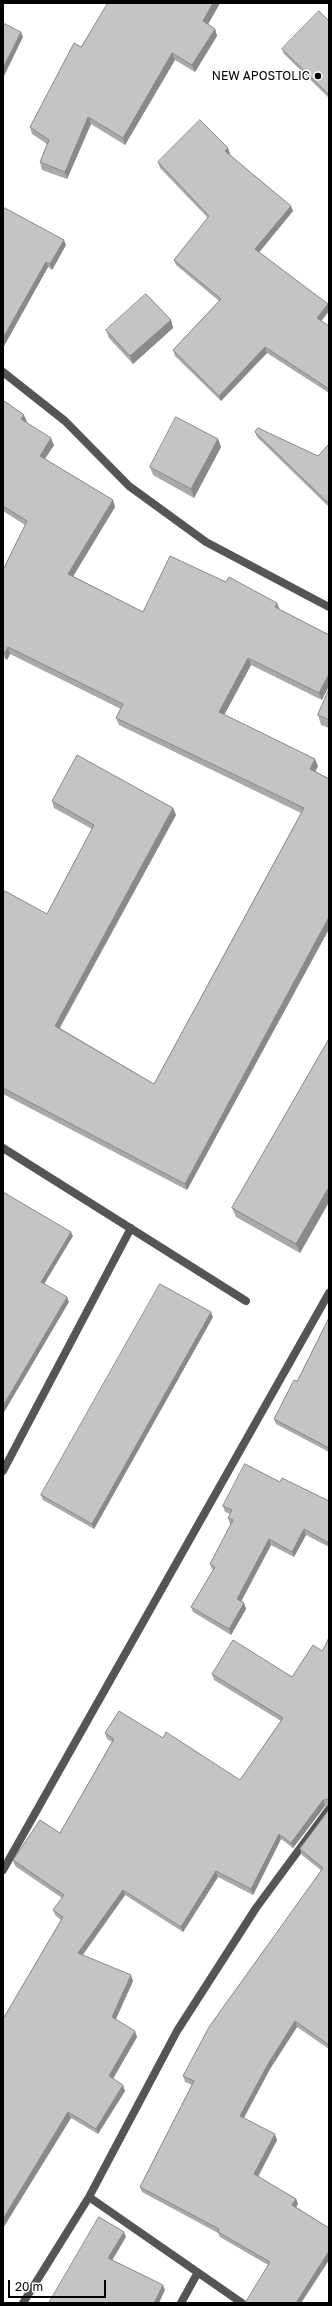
<!DOCTYPE html>
<style>
body{margin:0}
#map{position:relative;width:332px;height:2306px;overflow:hidden;background:#fff;font-family:"Golos Text",sans-serif}
canvas{display:block}
.frame{position:absolute;inset:0;border:4px solid #000;pointer-events:none}
.scale{position:absolute;left:8px;top:2280px;width:98px;height:18px;box-sizing:border-box;border:2px solid #000;border-top:0;padding-left:5px;font-size:12px;line-height:14px;white-space:nowrap;color:#000;-webkit-text-stroke:3px #fff;paint-order:stroke}
</style>
<div id="map">
<canvas width="332" height="2306"></canvas>
<div class="frame"></div>
<div class="scale">20 m</div>
</div>
<script>
const ctx = document.querySelector('canvas').getContext('2d');
ctx.lineJoin = 'round';
function stroke(path, color, width, dash) {
  ctx.strokeStyle = color;
  ctx.lineWidth = width;
  ctx.lineCap = dash ? 'butt' : 'round';
  ctx.setLineDash(dash || []);
  ctx.stroke(path);
}
function fillPath(path, color) {
  ctx.fillStyle = color;
  ctx.fill(path, 'evenodd');
}
function drawText(font, color, halo, rows, align = 'center') {
  ctx.font = font + ' "Golos Text",sans-serif';
  ctx.lineWidth = 3;
  ctx.setLineDash([]);
  ctx.textBaseline = 'middle';
  ctx.strokeStyle = halo;
  ctx.fillStyle = color;
  for (const [text, x, y, turn = 0] of rows) {
    ctx.save();
    ctx.translate(x, y);
    ctx.rotate((+turn || 0) * Math.PI / 180);
    ctx.textAlign = isNaN(turn) ? turn : align;
    if (halo) ctx.strokeText(text, 0, 0);
    ctx.fillText(text, 0, 0);
    ctx.restore();
  }
}
const service = new Path2D(`
 M3,1148L246,1301
 M3,1471L131,1228`);
const minor = new Path2D(`
 M3,372L65,421L129,486L206,542L329,607
 M3,1870L329,1293
 M89,2197L242,2303
 M23,2303L89,2197L177,2031L256,1908L329,1809
 M181,2303L197,2274`);
const wall = new Path2D(`
 M106,3H220L208,24L215,29L217,36L195,72L175,60L125,145L91,124L67,179L42,170L40,162L47,144L32,134L30,127L108,4Z
 M329,21V98L284,54L282,49Z
 M228,148L230,154H229L293,211L259,252L328,304L329,308V311L321,321L329,326V393L267,353L221,401L175,356L173,350L219,301L176,265L174,260L208,218L160,168L158,162Z
 M3,207L66,245L52,270L48,267L4,346L3,345Z
 M171,320L173,328L133,364L109,338L106,330Z
 M3,400L27,422H26L54,445L45,459L113,500L115,507L73,576L143,612L280,610L329,635L322,700L251,665L224,715L318,766L315,771L329,779V929L187,1190L3,1094V895L47,914L92,829L54,808L52,801L173,808L176,815L60,1028L154,1084L301,813L119,725L116,718L121,709L10,654L7,660L3,657V570L25,525L3,511Z
 M255,432L318,456L329,444V507L257,437Z
 M218,439L221,447L194,498L153,475L150,467Z
 M329,689V728L321,725L318,715Z
 M329,1039V1202L300,1253L236,1217L232,1208Z
 M213,1317L94,1529L43,1500L41,1495Z
 M329,1318V1452L276,1424L274,1419L297,1381Z
 M280,1482L329,1501V1547L306,1535L294,1557L271,1545L241,1602L244,1603L246,1609L231,1635L193,1612L191,1607L213,1570L212,1569L210,1564L231,1524H230L228,1518L230,1514L225,1512L223,1506Z
 M329,1638V1805L325,1806L293,1848L281,1839L253,1895L218,1877L183,1932L125,1895L83,1955L133,1981L116,2019L137,2037L113,2079L125,2091L98,2134L71,2118L3,2228V2019L61,1920L55,1915L53,1910L62,1898L15,1866L13,1860L60,1833L112,1742L107,1739L105,1733L163,1738L240,1780L281,1721L214,1680L212,1674L292,1677L322,1651Z
 M329,1810V2049L297,2027L270,2069L244,2118L277,2140L258,2177L296,2199L298,2204L296,2207L329,2228V2260L301,2303L268,2265L220,2237L218,2233L142,2192L140,2187L192,2085L185,2082L183,2076L322,1871L302,1855L300,1849Z`);
const shadedWall = new Path2D(`
 M213,3H220L206,28L203,21Z
 M215,29L217,36L195,72L192,65Z
 M21,32L23,37L3,78V68Z
 M172,53L175,60L125,145L123,138Z
 M88,117L91,124L67,179L65,172Z
 M228,148L230,154L227,157L225,151Z
 M291,206L293,211L257,255L255,249Z
 M64,240L66,245L52,270L50,264Z
 M46,262L48,267L4,346L3,344V338Z
 M328,304L329,308V311L319,324L317,318Z
 M171,320L173,328L133,364L130,356Z
 M265,347L267,353L221,401L219,396Z
 M24,415L27,422L23,426L21,419Z
 M51,438L54,445L42,463L40,456Z
 M218,439L221,447L194,498L191,489Z
 M113,500L115,507L71,580L68,574Z
 M277,603L280,610L275,607Z
 M8,647L10,654L7,660L5,653Z
 M248,658L251,665L222,719L219,712Z
 M329,674V686L322,700L319,693Z
 M315,759L318,766L313,776L310,769Z
 M173,808L176,815L57,1032L55,1026Z
 M329,917V929L187,1190L185,1184Z
 M329,1187V1202L300,1253L296,1244Z
 M71,1232L73,1236L43,1286L41,1282Z
 M67,1297L69,1302L3,1414V1406Z
 M211,1312L213,1317L94,1529L92,1524Z
 M304,1529L306,1535L294,1557L292,1552Z
 M269,1539L271,1545L239,1605L237,1599Z
 M244,1603L246,1609L231,1635L229,1629Z
 M323,1800L325,1806L293,1848L291,1843Z
 M279,1834L281,1839L253,1895L251,1889Z
 M216,1871L218,1877L183,1932L181,1927Z
 M123,1890L125,1895L80,1958L78,1953Z
 M131,1975L133,1981L114,2023L112,2017Z
 M295,2021L297,2027L270,2069L242,2121L240,2116L268,2064Z
 M135,2031L137,2037L111,2082L109,2076Z
 M123,2085L125,2091L98,2134L96,2129Z
 M68,2112L71,2118L3,2228V2219Z
 M275,2134L277,2140L256,2180L254,2174Z
 M296,2199L298,2204L294,2210L292,2205Z
 M124,2232L126,2237L110,2264L108,2258Z
 M329,2251V2260L301,2303H296Z
 M163,2285L165,2290L159,2303H154Z`);
const building = new Path2D(`
 M108,3H213L203,21L215,29L192,65L172,53L123,138L88,117L65,172L40,162L49,140L30,127L74,43L81,47Z
 M319,11L329,21V95L282,49Z
 M3,23L21,32L3,68Z
 M200,120L228,148L225,151L291,206L255,249L328,304L317,318L329,326V389L265,347L219,396L173,350L221,299L174,260L209,216L158,162Z
 M3,207L64,240L50,264L46,262L3,338Z
 M146,294L171,320L130,356L106,330Z
 M3,400L24,415L21,419L51,438L40,456L113,500L68,574L143,612L170,556L226,582L229,577L277,603L275,607L329,635V674L319,693L248,658L219,712L315,759L310,769L329,779V917L185,1184L3,1088V895L5,891L47,914L94,825L52,801L77,755L173,808L55,1026L154,1084L304,808L116,718L123,704L8,647L5,653L3,652V570L27,521L3,506Z
 M176,417L218,439L191,489L150,467Z
 M258,428L318,456L329,444V502L326,501L255,432Z
 M329,689V720L318,715Z
 M329,1039V1187L296,1244L232,1208Z
 M3,1192L71,1232L41,1282L67,1297L3,1406Z
 M160,1284L211,1312L92,1524L41,1495Z
 M329,1318V1448L274,1419L294,1380L297,1381Z
 M245,1464L280,1482L282,1478L329,1501V1543L304,1529L292,1552L269,1539L237,1599L244,1603L229,1629L191,1607L215,1567L210,1564L233,1520L228,1518L232,1510L223,1506Z
 M329,1638V1799L323,1800L291,1843L279,1834L251,1889L216,1871L181,1927L123,1890L78,1953L131,1975L112,2017L135,2031L109,2076L123,2085L96,2129L68,2112L3,2219V2019L63,1917L53,1910L64,1895L13,1860L40,1820L60,1833L114,1739L105,1733L119,1711L163,1738L166,1732L240,1780L283,1718L212,1674L233,1640L292,1677L313,1645L322,1651Z
 M329,1810V2045L295,2021L268,2064L240,2116L275,2134L254,2174L296,2199L292,2205L329,2228V2251L296,2303H245L270,2262L218,2232L219,2229L140,2187L194,2081L183,2076L209,2027L323,1868L300,1849Z
 M99,2217L124,2232L108,2258L163,2285L154,2303H49Z`);
const markers = [
 [318,76,4,"#000"]
];
const poiNames = [
 ["NEW APOSTOLIC",310,76]
];
stroke(service, '#555', 8);
stroke(minor, '#555', 8);
fillPath(wall, '#a9a9a9');
fillPath(shadedWall, '#898989');
fillPath(building, '#c4c4c4');
stroke(building, '#898989', 1);
for (const [x, y, r, color] of markers) {
  const dot = new Path2D();
  dot.arc(x, y, r, 0, 2 * Math.PI);
  ctx.fillStyle = color;
  ctx.fill(dot);
  stroke(dot, '#fff', 1.5);
}
drawText('12px', '#000', '#fff', poiNames, 'right');
</script>
